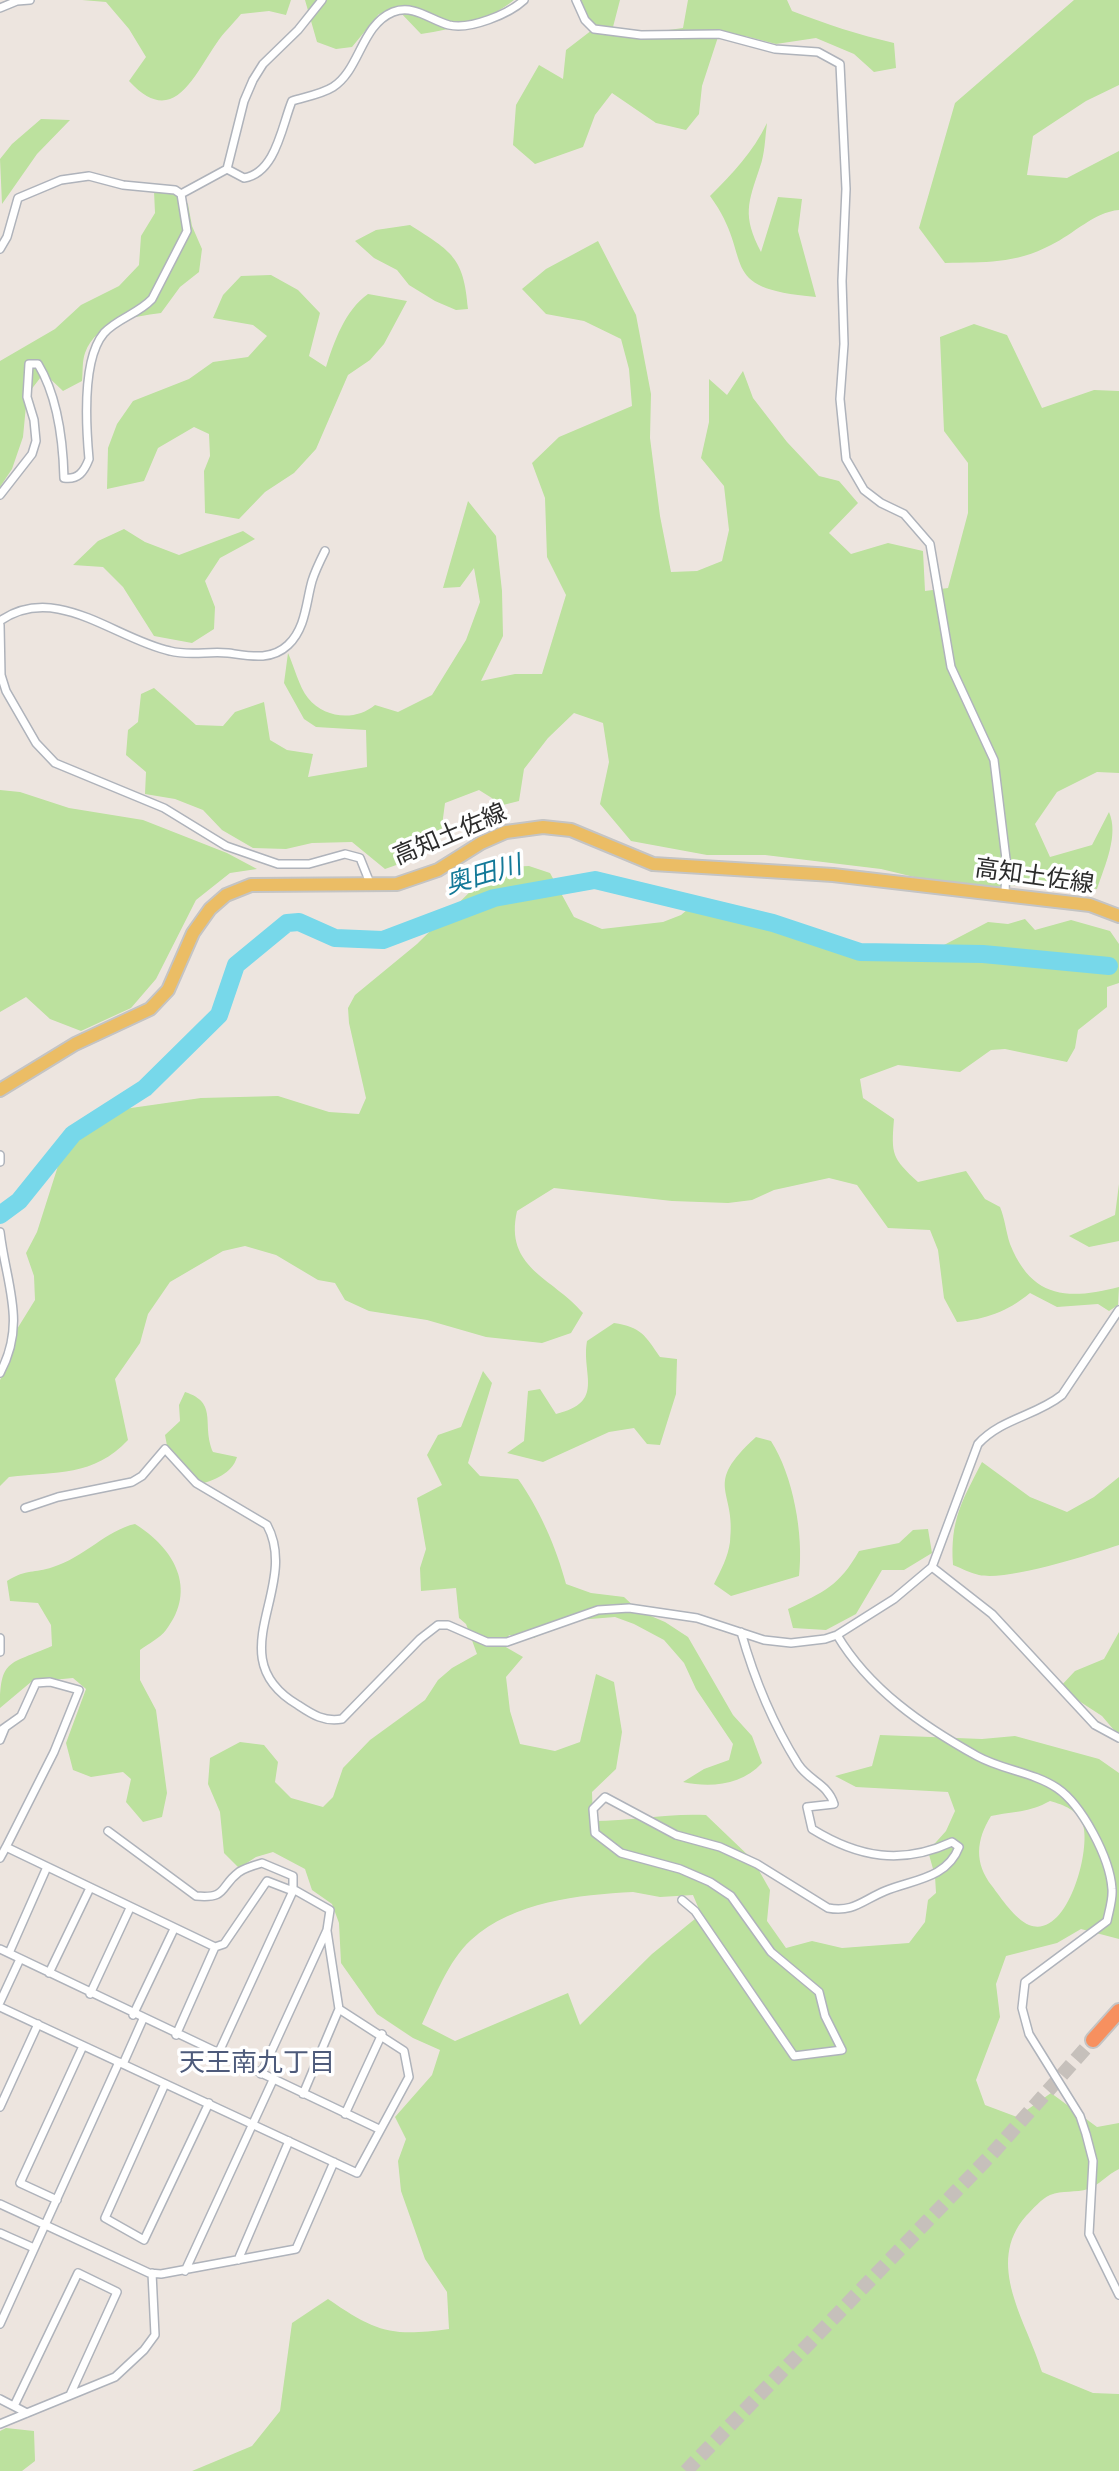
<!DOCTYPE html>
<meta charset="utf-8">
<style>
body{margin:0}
canvas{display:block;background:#ede5df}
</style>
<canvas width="1119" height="2471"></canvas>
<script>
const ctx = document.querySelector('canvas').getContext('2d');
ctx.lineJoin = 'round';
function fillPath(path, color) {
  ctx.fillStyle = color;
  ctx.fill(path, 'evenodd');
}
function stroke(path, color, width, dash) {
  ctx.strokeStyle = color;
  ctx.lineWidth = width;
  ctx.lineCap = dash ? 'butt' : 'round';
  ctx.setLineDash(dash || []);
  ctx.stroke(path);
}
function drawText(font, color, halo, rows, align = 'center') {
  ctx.font = font + ' Overpass,"Noto Sans JP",sans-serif';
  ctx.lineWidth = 7;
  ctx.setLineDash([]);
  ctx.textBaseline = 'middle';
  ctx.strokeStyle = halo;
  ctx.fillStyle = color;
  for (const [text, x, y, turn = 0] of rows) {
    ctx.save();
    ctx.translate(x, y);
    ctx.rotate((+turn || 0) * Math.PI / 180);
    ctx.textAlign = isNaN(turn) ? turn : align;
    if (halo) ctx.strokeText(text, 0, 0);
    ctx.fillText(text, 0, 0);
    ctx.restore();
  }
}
const green = new Path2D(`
 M82,0H291L286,15L269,11L241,14C233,24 223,33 216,44C193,77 173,129 129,81L146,57L129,29L106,2Z
 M305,0H514C488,21 454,29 421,34L398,10L379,14L352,47L336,49L317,42Z
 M574,0H620L613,27C635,38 659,31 683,28L688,0H787L792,11C826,24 859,35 894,43L896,68L874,72L854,54L816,38L776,44L745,36L718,37L702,86L699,114L686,130L656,123L612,93L595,115L583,147L535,164L513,145L516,105L539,65L563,79L566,50L592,30Z
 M1074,0H1119V85L1086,101L1033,136L1027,175L1067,178L1119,151V210C1094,212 1074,234 1051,245C1015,264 984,262 945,263L919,228L955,103Z
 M41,119L70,120L37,154L2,204L0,159L12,144Z
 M767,123C765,137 765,154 760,167C748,203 742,215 761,252L778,197L802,199L798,231L816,297C712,288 757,260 710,196C733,173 753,152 767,123Z
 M154,191L175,192L188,204L192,226L202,249L199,272L180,287L161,313C132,317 97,321 85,353C82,361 83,373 82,381L63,391L44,373L27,395L23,437L12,469L0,487V361L55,329L81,305L119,286L139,265L141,236L155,213Z
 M410,225C452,252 464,257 468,309L456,310L435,301L409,285L397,270L374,258L355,241L376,230Z
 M598,241L636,315L651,394L650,438L660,516L671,572L697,571L722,561L729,530L724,486L701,458L709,422V379L727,395L743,371L753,398L787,442L819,476L839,481L858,503L829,533L851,554L888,543L923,551L925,591L948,588L968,513V463L944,431L940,337L974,324L1007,335L1042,408L1094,390L1119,391V773L1097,772L1057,792L1035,824L1050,857L1092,845L1109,812C1119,835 1105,865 1097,889L1032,884L964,889L881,869L765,855H707L631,841L600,804L609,762L603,723L574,713L548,738L524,769L519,801L503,805L479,790L445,803L440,841L422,856L385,869L352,842L312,843L286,849L253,848L222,830L203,810L175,799L145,794L146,772L126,755L128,730L138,722L141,694L154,688L196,725L223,726L235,712L264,702L270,740L287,750L313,754L308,777L367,767L366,730L316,727L304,719L284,683L288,653C294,666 299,687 308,698C325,719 356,721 375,705L398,712L432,695L466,640L480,602L474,568L460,587L443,588L468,501L496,536L502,591L503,636L481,681L515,674H542L566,595L547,557L545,498L532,463L559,437L632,406L629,369L621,339L584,321L546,314L522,289L546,269Z
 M271,275L298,290L320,313L309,356L326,367C334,342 345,310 368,294L407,301L384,344L370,360L348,375L316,449L294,473L265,492L239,519L205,513L204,471L210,456L209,434L194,427L158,448L144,481L107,489L108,448L117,424L133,401L189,379L213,362L248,357L267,336L253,325L213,318L223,295L241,276Z
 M124,529L145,542L179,555L243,531L255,539L220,558L205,581L215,607L214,629L192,643L154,636L123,587L103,567L73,565L98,541Z
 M0,790L20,792L69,808L143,820L227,853L257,869L230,873L196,900L156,979L131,1008L81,1031L50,1019L26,997L0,1012Z
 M529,866L550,873L574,917L602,929L663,922L681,915L699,900L786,927L839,950L883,954L944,945L988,922L1008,924L1025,919L1035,930L1071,920L1110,931L1119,944V983L1107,987V1007L1078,1030L1075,1048L1067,1062L1005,1049L991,1050L960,1072L898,1065L860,1079L863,1098L894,1119C891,1155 892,1158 918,1182L966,1171L985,1199L1000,1207C1005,1219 1006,1232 1010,1244C1032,1299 1068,1300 1119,1287L1118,1305L1109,1311L1098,1304L1057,1307L1030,1293C1007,1312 986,1319 957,1322L944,1298L938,1250L930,1230L888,1228L857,1185L829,1178L774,1190L752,1200L728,1203L672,1201L554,1188L517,1211C504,1268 552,1277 583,1313L571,1333L542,1343L486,1337L427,1320L369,1311L345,1300L335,1283L318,1280L276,1255L245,1246L223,1251L170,1282L148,1314L140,1343L115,1379L128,1440C93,1477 57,1471 9,1477L0,1486V1380L7,1367L9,1342L35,1300L34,1276L26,1253L37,1232L64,1147L101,1116L124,1109L201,1098L278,1096L329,1112L359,1114L366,1098L349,1023L348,1008L355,995L417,944L485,877L506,867Z
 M1119,1184V1241L1089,1247L1069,1236L1115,1215Z
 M614,1323C641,1327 645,1335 660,1357L677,1359L676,1394L660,1445L647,1444L634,1428L609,1432L543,1462L507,1453L524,1441L528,1391L540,1389L556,1414C606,1402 581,1375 587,1341Z
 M483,1371L492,1383L468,1463L480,1476L518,1479C539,1508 557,1549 566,1584L591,1593L624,1597L639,1611L665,1622L688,1637L733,1715L752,1736L762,1763C742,1785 711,1788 683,1782L704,1769L729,1760L733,1744L696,1689L684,1663L664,1640L634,1624L615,1617L565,1621L534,1638L509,1635L504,1646L523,1657L506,1677L510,1711L520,1744L555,1751L580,1742L596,1674L614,1682L622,1732L616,1769L592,1792L593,1821C632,1821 668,1813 706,1815L753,1860L770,1890L767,1921L786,1948L812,1941L842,1948L909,1943L925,1922L928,1900L936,1893L935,1876L928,1851L946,1831L955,1811L948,1792L856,1787L835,1776L872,1766L880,1735L982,1739L1015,1736L1099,1759L1119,1773V1939L1081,1929L1057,1943L1006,1956L996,1984L1000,2017L976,2080L985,2105L1017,2117L1051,2093L1097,2127L1119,2123V2169C1108,2174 1098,2186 1088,2189C1076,2193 1062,2190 1050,2195C1041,2199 1033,2209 1026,2216C984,2264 1027,2321 1042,2372L1093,2393L1119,2394V2471H192L252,2446L280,2411L292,2323L328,2299C376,2332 391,2337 449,2329L447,2292L425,2259L401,2191L398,2161L406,2139L395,2117L432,2075L440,2050L413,2038L377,2014L341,1963L339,1923L332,1904L312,1890L305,1869L273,1852L256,1857L239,1868L224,1853L220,1812L208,1784L210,1758L240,1742L264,1745L278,1762L275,1782L291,1798L323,1807L333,1797L343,1768L370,1740L425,1700L438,1680L452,1668L477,1654L466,1624L459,1618L456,1588L421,1591L420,1568L426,1549L417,1498L442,1485L427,1455L438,1435L461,1427ZM1050,1801C1064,1805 1078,1810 1083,1825C1091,1851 1067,1940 1029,1925C1015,1919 1001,1898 992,1886C974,1863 976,1840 991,1816C1014,1811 1028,1813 1050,1801ZM633,1892L660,1897L693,1895L701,1914L652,1954L580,2025L568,1993L455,2041L422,2024C435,1997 448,1961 471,1940C514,1901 579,1895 633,1892Z
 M185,1392C219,1403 201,1424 213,1452L237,1457C232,1474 214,1480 198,1485L168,1451L165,1435L180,1421L179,1405Z
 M756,1437L771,1441C793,1475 804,1535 799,1576L731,1596L714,1584C721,1570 728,1557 730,1542C737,1488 701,1487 756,1437Z
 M982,1462L1030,1497L1067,1512L1094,1497L1119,1477V1545C1088,1555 1009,1581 979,1575C970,1573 961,1568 953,1565C950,1520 962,1501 982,1462Z
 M135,1524C174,1548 198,1589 166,1630C160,1638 148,1644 140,1650V1680L156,1710L167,1793L162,1817L143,1822L126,1802L131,1779L123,1772L91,1777L73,1770L66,1743L86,1689L73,1678L31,1682L0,1708C0,1658 9,1665 52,1646L51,1625L38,1603L10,1601L7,1581C28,1568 33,1574 53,1567C83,1558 107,1530 135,1524Z
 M928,1529L932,1553L904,1570H882L856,1614L826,1630L793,1628L788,1609C824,1592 839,1586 859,1551L899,1543L913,1530Z
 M1119,1632V1736L1102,1716L1059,1688L1075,1671L1104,1659Z
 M6,2428L34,2431L35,2461L22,2471H0V2431Z`);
const river = new Path2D(`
 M0,1215L19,1201L73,1134L145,1088L219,1015L236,965L287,923L299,922L335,938L383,940L494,898L595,880L773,923L860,952L983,954L1109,966`);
const highwayTunnel = new Path2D(`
 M686,2471L990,2156L1093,2040`);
const street = new Path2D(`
 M576,0L585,20L594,29L641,35L719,34L775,49L818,52L840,64L846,189L842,281L844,344L840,399L846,459L864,490L881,503L904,514L930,544L951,667L994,760L1006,859L1005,895
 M0,8L17,1L30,0
 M227,169L244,178C276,173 282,125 292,101C305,97 322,94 333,87C360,70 361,25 393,12C414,4 430,20 449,25C470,30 509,14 524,0
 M181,194L227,169L244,101L253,80L263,64L298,30L322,0
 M0,249L7,237L18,198L61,180L89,176L123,185L175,190L181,194L187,231L152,299C138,314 118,318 104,333C82,359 86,426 89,459C84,472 78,480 64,478C63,440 58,397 38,364H29L27,397L34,420L36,441L32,454L0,495
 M0,621C56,582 115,639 170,651C189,656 209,651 228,653C250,656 271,661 288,645C306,628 306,602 312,581C315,571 320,561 325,551
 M0,625L1,675L6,691L36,743L55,763L164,808L226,846L278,864H309L345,854L360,858L370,883
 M0,1155V1162
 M0,1232C6,1284 27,1323 0,1373
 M25,1508L58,1497L132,1482L142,1476L165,1449L196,1483L267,1525C301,1588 217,1657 298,1705C313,1715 324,1722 342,1719L420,1639L438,1625H448L487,1642H507L598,1610L629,1608L697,1618L764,1640L791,1643L825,1639L837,1635L894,1599L932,1567L978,1444C1002,1418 1036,1416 1062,1395L1119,1310
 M932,1567L992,1614L1095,1725L1119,1738
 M837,1635C869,1689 923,1726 977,1756C1002,1770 1033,1772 1057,1788C1082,1805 1110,1858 1112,1889C1113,1899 1109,1911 1107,1921L1025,1982L1022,2008L1029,2034L1080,2116L1086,2134L1093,2161L1089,2234L1119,2295
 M0,1638V1652
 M0,1731L21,1716L36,1683L50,1682L79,1690L54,1752L6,1847L215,1947L224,1944L267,1881L293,1891V1889L330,1910L327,1930L261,2074
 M0,1740L5,1728
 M108,1831L196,1896C228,1899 219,1887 239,1872C245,1868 255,1865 262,1863L293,1876V1889
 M0,1858L6,1847
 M682,1900L695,1911L794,2056L842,2050L825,2016L819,1992L771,1952L731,1896L710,1882L680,1869L621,1853L595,1833L593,1809L605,1797L676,1835L720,1847L757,1864L828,1908C853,1913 863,1900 885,1891C911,1880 947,1879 959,1847L952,1842C902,1865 859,1858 812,1829L807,1807L834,1804C828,1784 809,1781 798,1764C773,1724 754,1678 741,1632
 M0,1949L379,2129
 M9,1953L47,1867
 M49,1973L90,1888
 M90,1994L130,1908
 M0,2002L20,1959
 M0,2007L357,2173L409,2077L404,2051L339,2009L327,1931
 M133,2015L174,1929
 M176,2035L215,1947
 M218,2054L293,1891
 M123,2064L143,2019
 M165,2084L105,2218L144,2240L209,2103
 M303,2094L339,2009
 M0,2107L38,2024
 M345,2114L382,2034
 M57,2200L20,2183L83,2046
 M0,2204L149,2273L161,2274L296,2249L334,2162
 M0,2233L34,2248
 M238,2260L289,2141
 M185,2271L273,2080
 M0,2324L119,2062
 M0,2399L27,2413
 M14,2406L78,2273L117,2292L70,2395
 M0,2424L115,2377L144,2350L155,2335L152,2273`);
const primary = new Path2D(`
 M0,1090L75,1044L150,1009L168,990L193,933L210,909L226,895L251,885L397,884L438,870L481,843L506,832L543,827L571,830L653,864L833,875L1090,905L1119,916`);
const highway = new Path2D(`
 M1093,2040L1119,2011`);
const streetNames = [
 ["高知土佐線",451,837,-23],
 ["高知土佐線",1034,879,8]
];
const waterNames = [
 ["奥田川",484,878,-16]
];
const neighbourhoodNames = [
 ["天王南九丁目",257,2066]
];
fillPath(green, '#bce19e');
stroke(river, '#77d8ea', 18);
stroke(highwayTunnel, '#c6c0bb', 14, [14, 7]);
stroke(street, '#afb3bb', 10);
stroke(primary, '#c4c4c4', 16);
stroke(highway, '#c4c4c4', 18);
stroke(street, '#fff', 7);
stroke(primary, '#ebbd65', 12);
stroke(highway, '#f7905f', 14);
drawText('24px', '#2c2c2c', '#fff', streetNames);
drawText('italic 26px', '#137998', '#fff', waterNames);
drawText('26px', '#4e5b7b', '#fff', neighbourhoodNames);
</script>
